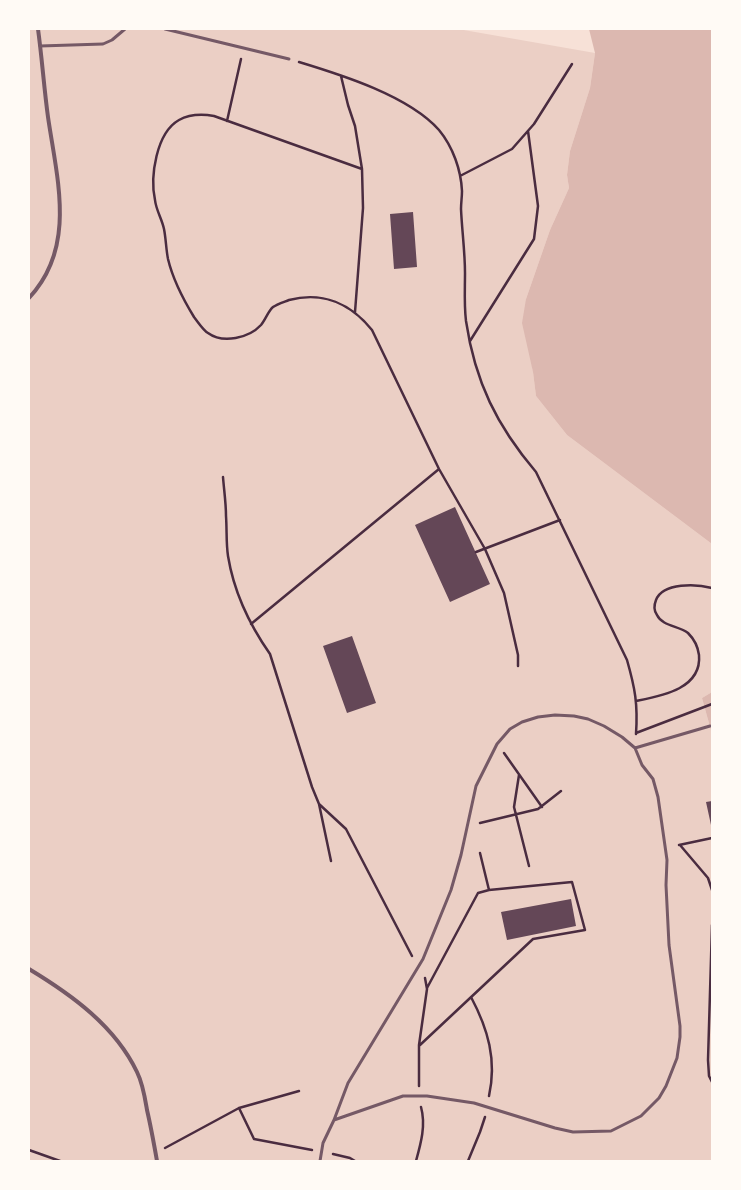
<!DOCTYPE html>
<style>
body{margin:0}
#map{position:relative;width:741px;height:1190px;overflow:hidden;background:#f7e1d7;font-family:"Alegreya Sans",sans-serif}
canvas{display:block}
.frame{position:absolute;inset:0;border:30px solid #fffaf5;pointer-events:none}
</style>
<div id="map">
<canvas width="741" height="1190"></canvas>
<div class="frame"></div>
</div>
<script>
const ctx = document.querySelector('canvas').getContext('2d');
ctx.lineJoin = 'round';
function fillPath(path, color) {
  ctx.fillStyle = color;
  ctx.fill(path, 'evenodd');
}
function stroke(path, color, width, dash) {
  ctx.strokeStyle = color;
  ctx.lineWidth = width;
  ctx.lineCap = dash ? 'butt' : 'round';
  ctx.setLineDash(dash || []);
  ctx.stroke(path);
}
const green = new Path2D(`
 M29,29H458L595,53L590,88L570,151L567,175L569,188L550,230L526,299L533,372L536,396L567,435L712,544V692L702,698L712,734V1161H29Z`);
const water = new Path2D(`
 M589,29H712V544L567,435L536,396L533,372L522,323L526,299L550,230L569,188L567,175L570,151L590,88L595,53Z
 M712,692V734L702,698Z`);
const building = new Path2D(`
 M413,212L417,267L394,269L390,214Z
 M455,507L490,584L450,602L415,525Z
 M352,636L376,703L347,713L323,646Z
 M712,801V825H711L706,802Z
 M571,899L576,926L507,940L501,912Z`);
const path = new Path2D(`
 M299,62C342,75 409,96 439,130C453,147 461,170 462,191C462,197 461,203 461,209C462,231 465,252 465,273C465,289 464,305 466,321C475,382 497,426 536,472L627,660C635,688 638,704 636,734
 M341,76L348,105L355,126L362,169L363,208L355,312
 M227,121L241,59
 M362,169L214,116C202,114 190,114 179,120C156,133 150,177 155,200C156,210 162,219 164,229C166,239 166,249 168,259C173,280 183,299 194,317C198,322 203,330 208,333C223,344 249,338 261,325C265,320 269,310 273,307C277,304 284,302 289,300C323,291 351,304 372,330L439,469L485,549L504,593L518,655V666
 M460,176L512,149L534,124L572,64
 M470,341L534,239L538,206L528,131
 M223,477C224,490 226,503 226,516C227,530 226,543 228,556C234,593 249,624 270,654L312,787L319,804L346,829L412,956
 M476,552L560,520
 M251,624L439,469
 M636,701C661,696 702,689 699,655C698,647 694,639 688,633C679,626 662,626 657,615C654,611 654,605 656,600C663,582 697,584 712,588
 M636,733L712,704
 M504,753L542,807
 M519,775L514,807L529,866
 M319,804L331,861
 M480,823L538,809L561,791
 M679,845L712,838
 M680,845L708,878L712,890
 M712,925L708,1060L709,1076L712,1082
 M427,988L478,893L489,890
 M471,997C488,1029 497,1060 489,1096
 M420,1045L533,939L585,930L572,882L489,890L480,853
 M419,1086V1045L427,989L425,978
 M239,1108L254,1139L312,1150
 M165,1148L239,1108L299,1091
 M29,1150L60,1161
 M333,1154L350,1158L355,1161
 M416,1161C421,1143 426,1125 421,1107
 M468,1161L480,1132L485,1117`);
const service = new Path2D(`
 M165,29L289,59
 M40,46L103,44L112,40L125,29
 M635,748L710,726
 M320,1161L323,1143L334,1120L348,1083L423,959L451,890L461,855L476,786L497,744L510,729L522,722L538,717L555,715L574,716L588,719L604,726L622,737L635,748L642,765L653,779L658,797L667,860L666,885L669,945L680,1026V1037L677,1058L666,1086L659,1098L641,1116L611,1131L573,1132L555,1128L474,1103L427,1096H403L334,1120`);
const minor = new Path2D(`
 M29,298C77,247 57,179 48,117C44,88 42,58 38,29
 M29,969C72,995 115,1026 137,1072C143,1084 145,1098 147,1110C151,1127 154,1144 157,1161`);
fillPath(green, '#ebcfc5');
fillPath(water, '#dcb8b0');
fillPath(building, '#644757');
stroke(path, '#4a2c40', 2.5);
stroke(service, '#755966', 3);
stroke(minor, '#755966', 4);
</script>
